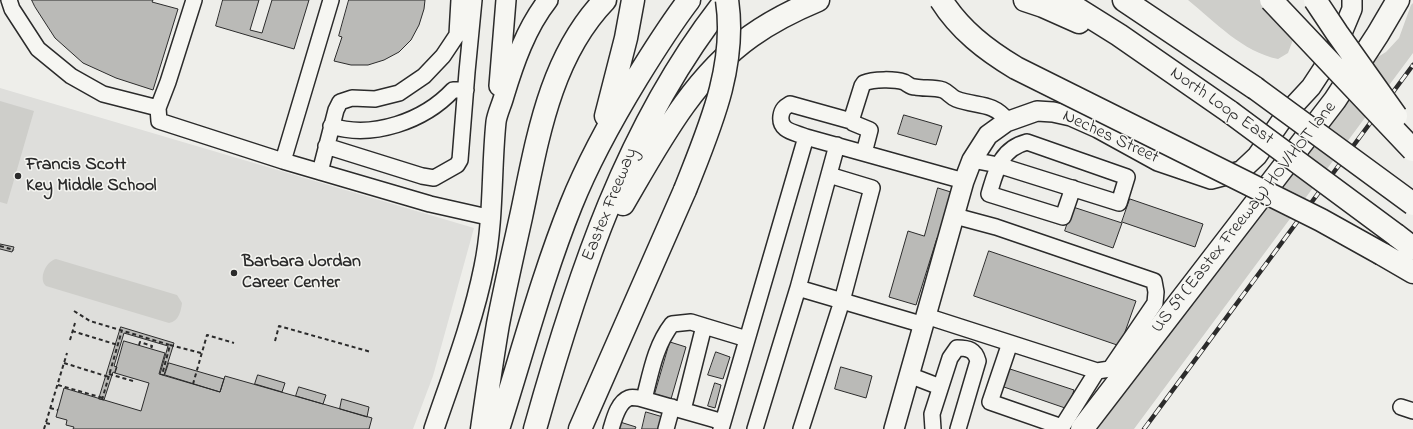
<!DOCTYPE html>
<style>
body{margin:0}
canvas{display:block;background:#eeeeea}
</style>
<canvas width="1413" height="429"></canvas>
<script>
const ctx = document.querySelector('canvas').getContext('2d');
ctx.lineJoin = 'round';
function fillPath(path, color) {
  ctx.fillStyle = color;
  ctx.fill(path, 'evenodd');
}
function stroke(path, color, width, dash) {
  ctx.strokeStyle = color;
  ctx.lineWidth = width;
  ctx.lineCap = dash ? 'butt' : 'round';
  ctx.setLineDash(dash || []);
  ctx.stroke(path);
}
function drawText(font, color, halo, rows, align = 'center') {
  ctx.font = font + ' "Indie Flower",sans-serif';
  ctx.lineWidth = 3;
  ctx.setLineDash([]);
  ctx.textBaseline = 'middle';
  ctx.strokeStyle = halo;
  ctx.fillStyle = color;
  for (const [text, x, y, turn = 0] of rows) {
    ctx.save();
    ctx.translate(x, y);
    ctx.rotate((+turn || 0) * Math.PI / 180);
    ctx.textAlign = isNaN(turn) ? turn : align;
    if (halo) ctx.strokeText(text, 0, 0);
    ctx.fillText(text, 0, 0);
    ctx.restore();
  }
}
const built = new Path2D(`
 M0,88L474,228L433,376L413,429H0Z`);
const green = new Path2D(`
 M1188,0H1287L1302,16L1288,53L1278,59C1243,52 1215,22 1188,0Z
 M1413,3V53L1134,429H1098L1333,112L1376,58L1386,52L1399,38L1411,5Z
 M0,101L34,111L7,204L0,202Z
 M56,259L177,295L182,303C181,311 179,321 169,323L46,286C38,279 46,261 56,259Z`);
const building = new Path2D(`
 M32,0H153L152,2L178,9L153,90L116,78L83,63L55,38L35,7Z
 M223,0H259L250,30L262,33L272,0H309L294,49L216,26Z
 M349,0H425L424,9L419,25L411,40L399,52L384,60L368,65H351L334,61L342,37L339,36Z
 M904,115L942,126L936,145L898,134Z
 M938,188L954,193L940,240L937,238L916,305L889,297L908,231L924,236Z
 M1130,199L1203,224L1195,247L1122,222Z
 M1073,207L1122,223L1113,248L1065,231Z
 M0,244L14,247L12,252L0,249Z
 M989,251L1136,301L1120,346L974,296Z
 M121,327L174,343L164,375L160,374L168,346L124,333L114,366L117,367L115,373L113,372L104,400L99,399Z
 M124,341L165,353L159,374L220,392L225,376L372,418L369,429H73L74,427L66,425L67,420L56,417L64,388L141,411L149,383L115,373Z
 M670,342L686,347L671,399L655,394Z
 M716,352L730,357L723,379L708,375Z
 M169,363L224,379L220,392L165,375Z
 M841,367L872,376L866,398L835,389Z
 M1007,368L1074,390L1068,409L1001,386Z
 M258,375L285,383L282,392L255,384Z
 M715,383L721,385L715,408L708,406Z
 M299,387L326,395L323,404L296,396Z
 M342,399L369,407L367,417L340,409Z
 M646,412L663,417L659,429H642Z
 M620,422L636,427L635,429H618Z`);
const path = new Path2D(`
 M0,246L14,250
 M74,311L90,321L170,345L162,375
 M72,331L118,345
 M70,340L75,323
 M275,341L279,326L371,352
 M139,345L140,342L152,346L151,349
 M170,345L201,353
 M64,363L109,377
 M109,374L133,381V379
 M193,384L207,335L234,343
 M58,385L103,398
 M102,400L122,330
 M50,408L58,410
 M46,423L50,424
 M44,429L67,353`);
const minor = new Path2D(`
 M9,0L12,9L38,49L71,76L103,94L158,108L159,121L283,161L430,204L492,218
 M158,108L168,82L194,0
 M331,126C373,139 424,121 453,90H466
 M806,137C794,132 779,131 781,116C782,109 785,107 790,104L851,121
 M837,145L798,288L924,325
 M326,146L422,176L434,178L457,165L460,160L467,72L474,0
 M864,153L870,130L853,123L851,121L862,86L864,83C873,79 895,79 904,82C908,84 910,87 915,87C924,89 933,87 943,90C948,92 951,97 956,99C977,107 992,101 1008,121
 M972,160L998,165L1119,203L1127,177L1027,142C1000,149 996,171 989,194L1063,217L1073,188
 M283,161L331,0
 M320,172L336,110L340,102L352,98L375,99L399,93L424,76L443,56L457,35L459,0
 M926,316L1010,343L990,402L1062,427L1097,371L1110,369L1155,303L1156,292L1154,281L996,227L955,216
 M1010,343L1097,371
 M909,375L935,385L940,389
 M644,399C651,372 655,346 672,324L691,322L704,326
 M1401,407L1413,411
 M683,410L704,326L747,339
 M611,429C614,419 618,402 629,398C632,397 636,398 639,398L723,422
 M666,429L672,407
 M721,429L806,137L964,181
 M755,429L798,288
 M801,429L842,301L872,188L829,175
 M933,429L932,414L950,358L957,348C969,348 975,350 978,361L958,429`);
const major = new Path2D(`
 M499,86L506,0
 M434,429C452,376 473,322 484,267C494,219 491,171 496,122C497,114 502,104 504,96C514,63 526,28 548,0
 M894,429L964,181L972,160L988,135L1006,122L1037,111L1053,112L1071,116L1098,128L1158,161L1211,179L1241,171L1257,156L1286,114L1311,87L1334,52L1352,9V0`);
const highway = new Path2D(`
 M1025,0L1043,6L1079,22
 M1063,0L1119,35L1230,112
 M1124,0L1255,88
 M606,116L626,38L633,0
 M623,204C658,144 693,77 751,36C772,21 794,10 818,0
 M1396,235L1413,248
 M1382,254L1413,272
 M482,429C487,394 492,359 498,324C505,288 513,253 521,217C537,142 549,58 605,0
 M498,429C522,354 542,277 571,205C589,160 612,119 637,78C653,52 670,25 689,0
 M535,429C577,279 627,124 726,0
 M580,429L685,190
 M1082,429L1335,100L1378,34L1398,0`);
const rail = new Path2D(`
 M1144,429L1413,65`);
const highwayBridge = new Path2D(`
 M941,0C960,30 986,50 1016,68L1321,220L1382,254
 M1271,0L1413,150
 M1315,0L1337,33L1396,116
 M1255,88L1413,204
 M1230,112L1396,235
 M685,190C709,129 737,67 727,0`);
const markers = [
 [18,176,4,"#2b2b2b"],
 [234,273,4,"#2b2b2b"]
];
const streetNames = [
 ["North Loop East",1221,107,35],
 ["Neches Street",1110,138,25],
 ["Eastex Freeway",611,205,-68],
 ["US 59 (Eastex Freeway) HOV/HOT lane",1245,218,-52]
];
const poiNames = [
 ["Francis Scott",26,166],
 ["Key Middle School",26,187],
 ["Barbara Jordan",242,263],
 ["Career Center",242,284]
];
fillPath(built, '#dededb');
fillPath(green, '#cececa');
fillPath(building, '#babab7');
stroke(building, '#2b2b2b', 1);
stroke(minor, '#2b2b2b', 18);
stroke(major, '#2b2b2b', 22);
stroke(highway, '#2b2b2b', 25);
stroke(path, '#2b2b2b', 2, [4, 3]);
stroke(minor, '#f6f6f2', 15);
stroke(major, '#f6f6f2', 19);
stroke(highway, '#f6f6f2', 22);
stroke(rail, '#2b2b2b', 4.5);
stroke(rail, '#f6f6f2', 3, [9]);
stroke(highwayBridge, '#2b2b2b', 25, []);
stroke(highwayBridge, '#f6f6f2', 22);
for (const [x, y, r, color] of markers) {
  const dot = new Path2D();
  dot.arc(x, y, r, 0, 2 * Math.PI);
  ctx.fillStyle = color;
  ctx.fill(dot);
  stroke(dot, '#f6f6f2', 1.5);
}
drawText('18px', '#2b2b2b', '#f6f6f2', streetNames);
drawText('bold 18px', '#2b2b2b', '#f6f6f2', poiNames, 'left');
</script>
